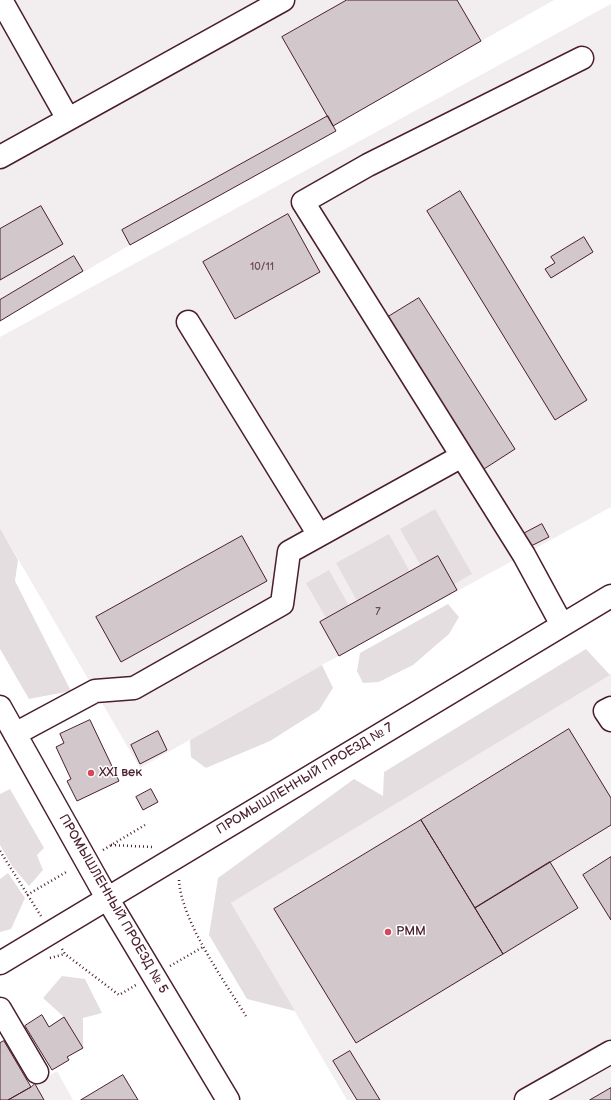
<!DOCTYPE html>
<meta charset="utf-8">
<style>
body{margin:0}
canvas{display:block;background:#fff}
</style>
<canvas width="611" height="1100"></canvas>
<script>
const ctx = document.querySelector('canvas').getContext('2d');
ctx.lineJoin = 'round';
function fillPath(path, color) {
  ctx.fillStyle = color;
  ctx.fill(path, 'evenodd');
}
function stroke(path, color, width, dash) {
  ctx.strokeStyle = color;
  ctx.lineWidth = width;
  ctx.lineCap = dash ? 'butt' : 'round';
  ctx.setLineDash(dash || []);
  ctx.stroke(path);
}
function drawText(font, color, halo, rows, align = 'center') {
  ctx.font = font + ' "Balsamiq Sans",sans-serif';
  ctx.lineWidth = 3;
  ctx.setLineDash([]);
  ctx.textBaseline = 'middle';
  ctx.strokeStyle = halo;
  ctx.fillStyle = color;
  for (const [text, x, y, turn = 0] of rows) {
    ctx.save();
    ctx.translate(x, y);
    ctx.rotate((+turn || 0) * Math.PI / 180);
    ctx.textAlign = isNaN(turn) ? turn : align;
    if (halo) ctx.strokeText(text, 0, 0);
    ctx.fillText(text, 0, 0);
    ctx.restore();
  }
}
const built = new Path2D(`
 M0,0H554L333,125L336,131L130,245L0,321Z
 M611,4V507L322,665L140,768L0,528V337Z
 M611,674V1100H347L231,903Z
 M4,1041L31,1087L57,1071L73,1100H0V1043Z`);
const green = new Path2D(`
 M435,509L472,574L454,584L438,556L421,566L400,529Z
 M0,528L18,560L15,581L71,691L29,699L0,649Z
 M389,534L410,572L357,601L336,563Z
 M329,570L349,606L326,618L306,583Z
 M448,604L459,617L449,634L413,665L379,682L363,683L357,671L360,653Z
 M586,649L610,675L231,903L295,1011L247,999L209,935L218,878L354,779L383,796L384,772Z
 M322,665L333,688L319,710L270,741L206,768L191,757L190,740Z
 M10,789L44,848L37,855L43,870L29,886L12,866L0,845V794Z
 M8,873L25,898L11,929L0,932V879Z
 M62,976L85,979L102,1013L83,1018V1048L64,1017L43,998Z`);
const building = new Path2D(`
 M347,0H457L481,41L333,126L282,37Z
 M328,116L336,131L130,245L122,230Z
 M460,191L587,400L555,420L427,211Z
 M41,206L63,244L0,280V229Z
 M288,214L320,272L235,319L203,262Z
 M584,237L593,252L551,278L545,269L555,263L551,257Z
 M74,256L83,271L0,321V300Z
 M419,298L515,449L484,469L388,317Z
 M542,524L549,537L529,547L523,534Z
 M242,536L267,581L121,662L96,617Z
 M438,556L457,590L339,656L320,622Z
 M90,720L119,781L77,801L67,781L71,779L56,747L64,743L60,734Z
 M569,729L611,798V825L475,908L421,820Z
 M158,731L167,750L140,764L131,745Z
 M151,789L158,802L143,810L136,797Z
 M421,820L503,954L356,1043L274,909Z
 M611,857V920L583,875Z
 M550,862L578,908L503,954L475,908Z
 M42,1015L49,1027L64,1017L83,1048L67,1057L69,1060L52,1070L25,1026Z
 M4,1041L31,1087L8,1100H0V1043Z
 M350,1051L380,1100H357L333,1061Z
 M123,1075L138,1100H81Z
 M35,1084L44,1100H8L31,1087Z
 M611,1088V1100H590Z`);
const path = new Path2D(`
 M111,845L153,847
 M103,850L145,825
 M0,851L41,916
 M179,880C181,920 224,981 246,1016
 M27,895L68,871
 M62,949L65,954L119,995L136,985
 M50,958L65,954
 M170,966L203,947`);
const minor = new Path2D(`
 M1,0L68,119
 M0,157L283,0
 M188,322L319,535
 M562,625L524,555L303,202L368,165L582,58
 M0,707L107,898L228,1100
 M611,708L605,711L611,720
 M15,734L95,691L134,688L282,604L289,552L462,456
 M0,963L611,596
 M0,1009L37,1072
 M526,1100L611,1052`);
const markers = [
 [91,773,4,"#d1495b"],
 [388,932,4,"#d1495b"]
];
const numberNames = [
 ["10/11",262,267],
 ["7",378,612]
];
const poiNames = [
 ["XXI век",99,773],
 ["РММ",396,932]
];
const streetNames = [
 ["ПРОМЫШЛЕННЫЙ ПРОЕЗД № 7",305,779,-31],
 ["ПРОМЫШЛЕННЫЙ ПРОЕЗД № 5",113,904,60]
];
fillPath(built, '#f2eeef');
fillPath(green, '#e5dee0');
fillPath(building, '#d2c7cb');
stroke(building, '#4a1f2b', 1);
stroke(minor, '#4a1f2b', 25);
stroke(path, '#4a1f2b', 2.5, [1, 3]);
stroke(minor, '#fff', 22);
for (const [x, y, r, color] of markers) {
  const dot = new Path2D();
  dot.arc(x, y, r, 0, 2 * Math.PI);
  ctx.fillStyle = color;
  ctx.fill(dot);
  stroke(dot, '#fff', 1.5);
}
drawText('11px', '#6c4953', null, numberNames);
drawText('13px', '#4a1f2b', '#fff', poiNames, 'left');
drawText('13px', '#4a1f2b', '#fff', streetNames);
</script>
